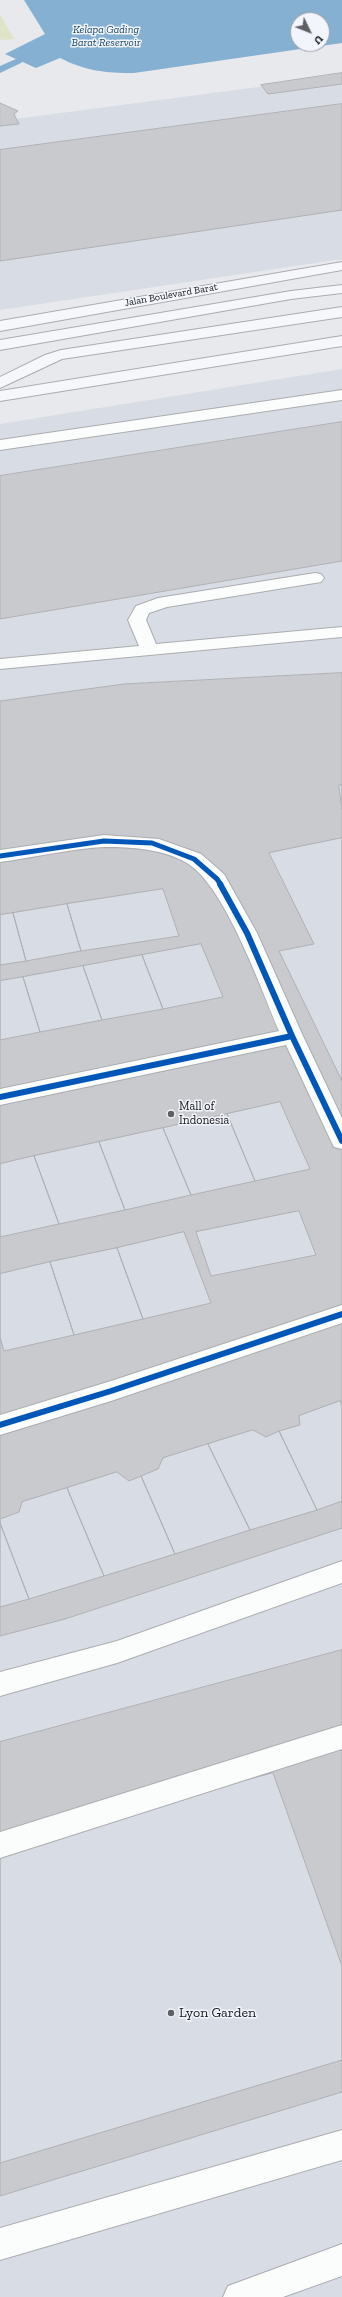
<!DOCTYPE html>
<style>
body{margin:0}
#map{position:relative;width:342px;height:2297px;overflow:hidden;background:#e7e9ed;font-family:"Zilla Slab",serif}
canvas{display:block}
.north{position:absolute;left:290px;top:12px;width:40px;height:40px;box-sizing:border-box;background:#f2f5fc;border:1px solid #9a9ca1;border-radius:50%;rotate:133deg;font-size:11px;font-weight:700;line-height:16px;text-align:center;color:#151619}
.north::after{content:'';display:block;margin:auto;width:14px;height:18px;background:#5e6063;clip-path:polygon(50% 0,100% 100%,50% 72%,0 100%)}
</style>
<div id="map">
<canvas width="342" height="2297"></canvas>
<div class="north">U</div>
</div>
<script>
const ctx = document.querySelector('canvas').getContext('2d');
ctx.lineJoin = 'round';
function fillPath(path, color) {
  ctx.fillStyle = color;
  ctx.fill(path, 'evenodd');
}
function stroke(path, color, width, dash) {
  ctx.strokeStyle = color;
  ctx.lineWidth = width;
  ctx.lineCap = dash ? 'butt' : 'round';
  ctx.setLineDash(dash || []);
  ctx.stroke(path);
}
function drawText(font, color, halo, rows, align = 'center') {
  ctx.font = font + ' "Zilla Slab",serif';
  ctx.lineWidth = 3;
  ctx.setLineDash([]);
  ctx.textBaseline = 'middle';
  ctx.strokeStyle = halo;
  ctx.fillStyle = color;
  for (const [text, x, y, turn = 0] of rows) {
    ctx.save();
    ctx.translate(x, y);
    ctx.rotate((+turn || 0) * Math.PI / 180);
    ctx.textAlign = isNaN(turn) ? turn : align;
    if (halo) ctx.strokeText(text, 0, 0);
    ctx.fillText(text, 0, 0);
    ctx.restore();
  }
}
const built = new Path2D(`
 M342,76V259L0,310V121Z
 M342,369V2297H0V424Z`);
const green = new Path2D(`
 M0,14L14,39L0,40Z`);
const water = new Path2D(`
 M24,0H342V43L134,73C105,73 86,71 60,58L36,68L5,54L45,34ZM298,20H322V44H298Z`);
const stream = new Path2D(`
 M18,58L23,61L21,63L0,73V66Z`);
const building = new Path2D(`
 M342,73V84L268,94L261,85Z
 M0,103L18,111L14,114L19,124L0,126Z
 M342,104V210L0,261V150Z
 M342,422V561L0,619V476Z
 M342,673V1528L65,1619L0,1636V701L124,684Z
 M339,785H342V809Z
 M342,838V1081L279,951L314,944L269,853Z
 M163,889L179,936L81,951L67,904Z
 M67,904L81,951L26,961L13,913Z
 M13,913L26,961L0,965V915Z
 M201,944L223,997L163,1009L142,955Z
 M142,955L163,1009L102,1020L83,966Z
 M83,966L102,1020L40,1032L23,977Z
 M23,977L40,1032L0,1040V981Z
 M280,1102L310,1169L255,1181L227,1114Z
 M227,1114L255,1181L191,1195L163,1128Z
 M163,1128L191,1195L125,1210L99,1142Z
 M99,1142L125,1210L59,1224L34,1156Z
 M34,1156L59,1224L0,1237V1164Z
 M299,1211L316,1255L211,1276L196,1232Z
 M184,1232L211,1303L143,1319L117,1248Z
 M117,1248L143,1319L74,1335L50,1262Z
 M50,1262L74,1335L4,1351L0,1337V1274Z
 M340,1401L342,1406V1501L317,1510L279,1431L300,1425L299,1416Z
 M253,1430L266,1437L279,1431L317,1510L250,1530L208,1444Z
 M208,1444L250,1530L175,1554L141,1476L158,1469L163,1458Z
 M117,1472L129,1481L141,1476L175,1554L104,1576L67,1488Z
 M67,1488L104,1576L29,1599L0,1523V1519L19,1512L22,1502Z
 M0,1523L29,1599L0,1607Z
 M342,1650V2092L0,2196V1742Z
 M273,1773L342,1966V2060L0,2163V1848Z`);
const lane = new Path2D(`
 M342,390V400L0,450V440Z
 M315,573L321,574L324,578L321,582L167,607L149,613L146,620L156,644L342,627V637L0,669V659L139,646L128,620L136,606L158,598Z
 M342,1561V1583L117,1663L0,1696V1672L117,1641Z
 M342,1725V1749L0,1858V1832Z
 M342,2130V2160L0,2260V2228Z
 M342,2244V2276L283,2297H223L228,2286Z`);
const street = new Path2D(`
 M104,835L159,839L201,854L224,874L257,933L303,1036L342,1118V1149L334,1147L331,1141L286,1045L0,1105V1089L279,1031C261,989 225,886 187,863C163,849 132,847 105,847C73,848 32,858 0,862V850Z
 M342,1305V1323L111,1401L0,1435V1415L111,1381Z`);
const secondary = new Path2D(`
 M342,262V270L0,331V321Z
 M342,285V293L291,299L0,350V340L291,291Z
 M342,307V317L62,359L0,388V377L45,355L61,350Z
 M342,336V346L0,401V391Z`);
const cyclewayFar1 = new Path2D(`
 M0,856L104,841L152,843L194,859L217,879L221,885`);
const cycleway = new Path2D(`
 M220,884L247,933L292,1036L342,1141
 M0,1097L292,1036
 M0,1425L111,1391L342,1314`);
const markers = [
 [171,1114,4,"#5e6063"],
 [171,2013,4,"#5e6063"]
];
const farStreetnames = [
 ["Jalan Boulevard Barat",171,295,-10]
];
const farWaternames = [
 ["Kelapa Gading",106,30],
 ["Barat Reservoir",106,43]
];
const poiNames = [
 ["Mall of",179,1107],
 ["Indonesia",179,1121]
];
const nearPoinames = [
 ["Lyon Garden",179,2013]
];
fillPath(built, '#d8dce5');
fillPath(green, '#dfe4c9');
fillPath(water, '#86b0d1');
fillPath(stream, '#86b0d1');
fillPath(building, '#c9cace');
stroke(building, '#b0b1b4', 1);
stroke(lane, '#abacaf', 2);
stroke(street, '#abacaf', 2);
stroke(secondary, '#abacaf', 2);
fillPath(lane, '#fbfcfc');
fillPath(street, '#fbfcfc');
fillPath(secondary, '#f6f7fa');
stroke(cyclewayFar1, '#0057b8', 5);
stroke(cycleway, '#0057b8', 6);
for (const [x, y, r, color] of markers) {
  const dot = new Path2D();
  dot.arc(x, y, r, 0, 2 * Math.PI);
  ctx.fillStyle = color;
  ctx.fill(dot);
  stroke(dot, '#f2f5fc', 1.5);
}
drawText('10px', '#151619', '#f2f5fc', farStreetnames);
drawText('italic 11px', '#184565', '#f2f5fc', farWaternames);
drawText('12px', '#151619', '#f2f5fc', poiNames, 'left');
drawText('14px', '#151619', '#f2f5fc', nearPoinames, 'left');
</script>
